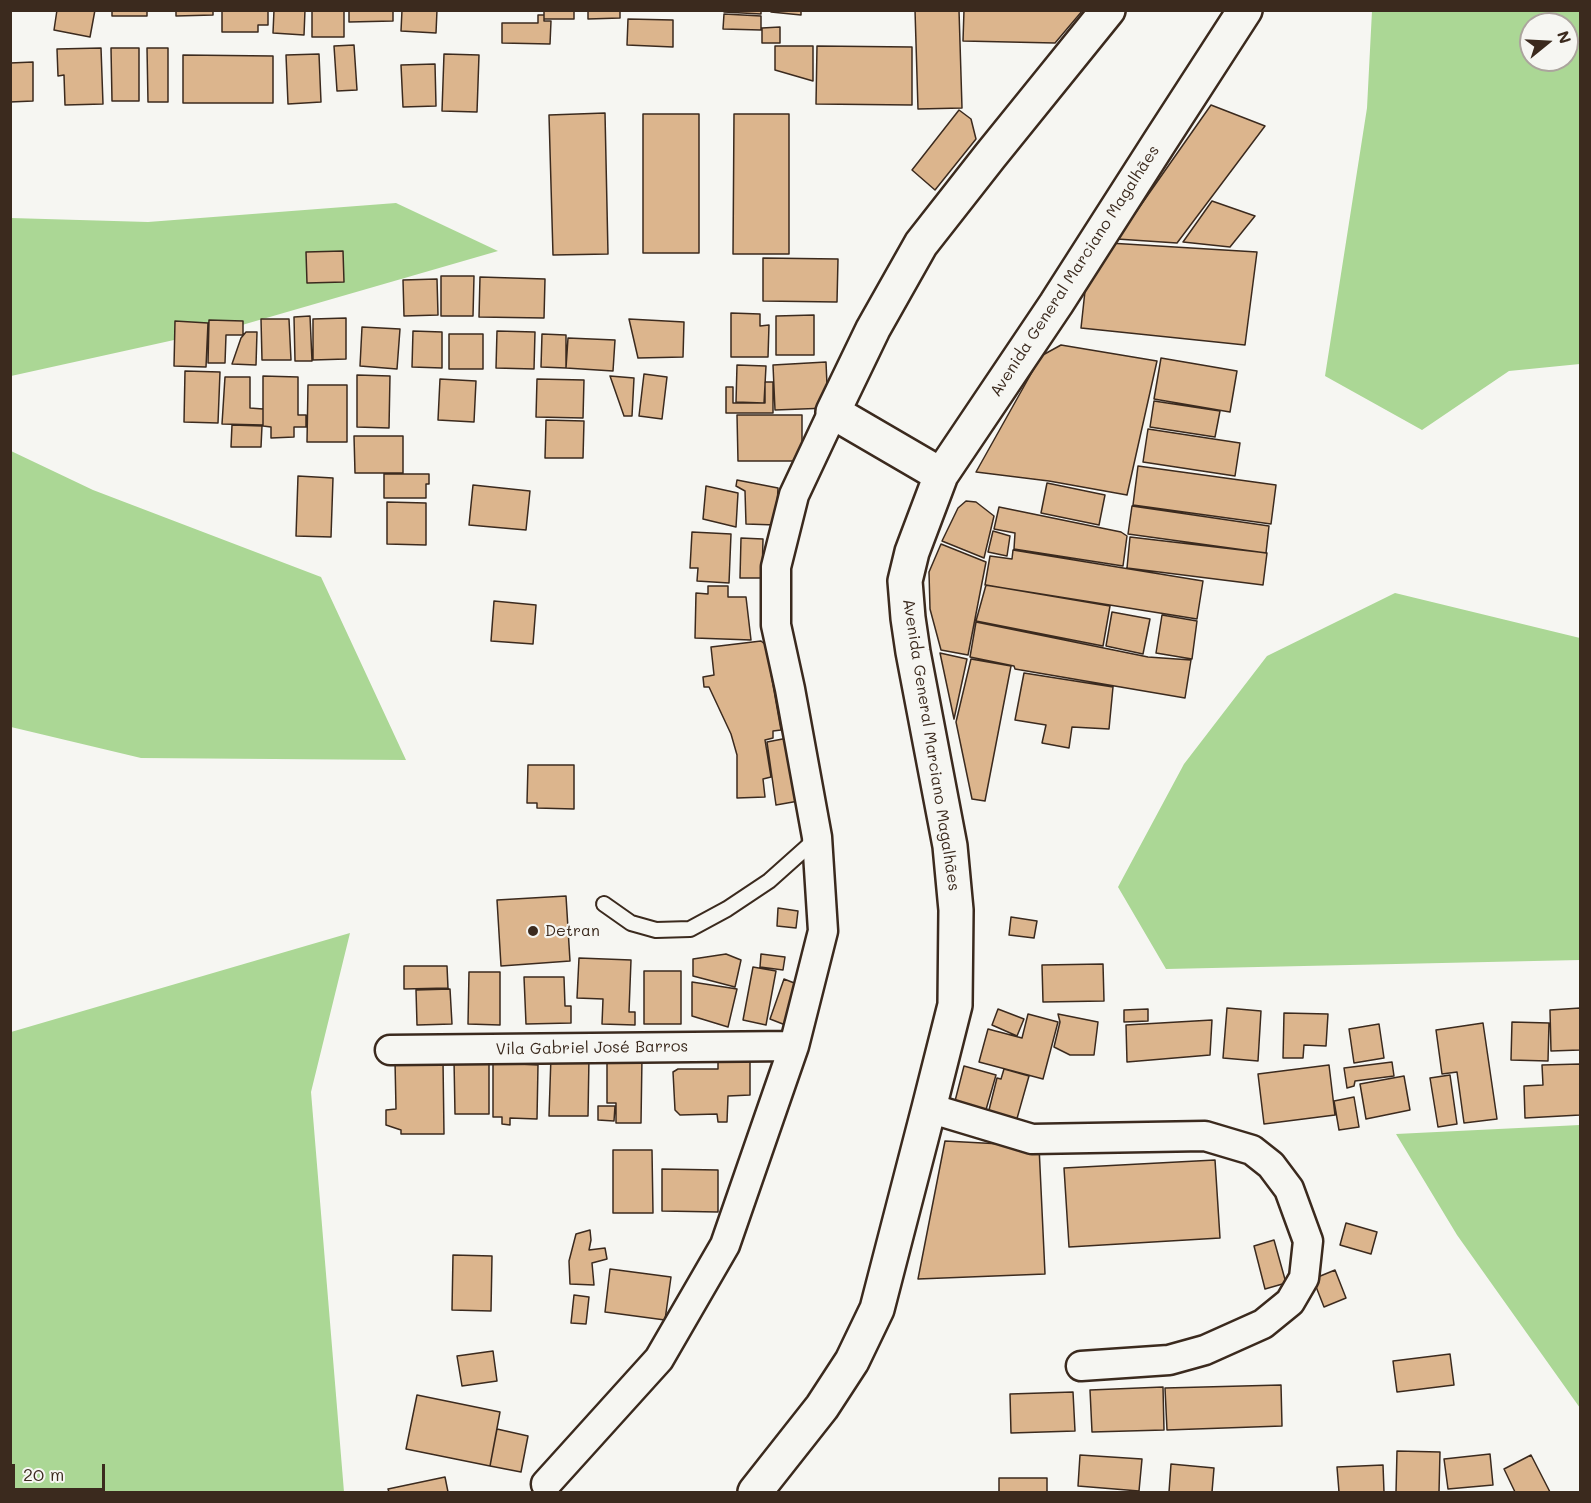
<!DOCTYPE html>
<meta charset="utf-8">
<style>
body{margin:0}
#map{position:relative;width:1591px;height:1503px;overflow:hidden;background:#f6f6f2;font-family:Mali,sans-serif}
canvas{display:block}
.frame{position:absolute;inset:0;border:12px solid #3b2a1e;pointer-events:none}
.north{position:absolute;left:1519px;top:12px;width:60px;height:60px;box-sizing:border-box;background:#f6f6f2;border:2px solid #aba49d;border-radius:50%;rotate:72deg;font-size:16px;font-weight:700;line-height:24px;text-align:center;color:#3b2a1e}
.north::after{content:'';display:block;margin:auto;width:21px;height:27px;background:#3b2a1e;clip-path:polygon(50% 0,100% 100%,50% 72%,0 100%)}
.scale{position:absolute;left:12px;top:1464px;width:93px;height:27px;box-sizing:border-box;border:3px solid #3b2a1e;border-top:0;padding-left:8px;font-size:18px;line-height:21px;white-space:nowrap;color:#3b2a1e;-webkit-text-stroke:4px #f6f6f2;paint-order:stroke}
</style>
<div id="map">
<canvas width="1591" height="1503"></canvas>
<div class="frame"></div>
<div class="north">N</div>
<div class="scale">20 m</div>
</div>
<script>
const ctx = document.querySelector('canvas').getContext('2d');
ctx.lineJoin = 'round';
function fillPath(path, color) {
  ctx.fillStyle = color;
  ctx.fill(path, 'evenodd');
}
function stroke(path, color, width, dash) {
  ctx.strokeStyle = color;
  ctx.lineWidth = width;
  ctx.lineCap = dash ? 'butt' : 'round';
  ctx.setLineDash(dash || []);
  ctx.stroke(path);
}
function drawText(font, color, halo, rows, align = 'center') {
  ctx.font = font + ' Mali,sans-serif';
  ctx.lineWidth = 4.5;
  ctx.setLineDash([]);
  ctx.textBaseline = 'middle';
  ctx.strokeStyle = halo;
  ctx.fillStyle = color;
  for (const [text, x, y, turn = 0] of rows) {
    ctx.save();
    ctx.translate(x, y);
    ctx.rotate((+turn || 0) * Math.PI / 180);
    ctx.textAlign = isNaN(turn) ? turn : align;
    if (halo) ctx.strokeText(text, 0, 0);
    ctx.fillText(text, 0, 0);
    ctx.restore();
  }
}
const green = new Path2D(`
 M1372,11H1580V364L1509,371L1422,430L1325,376L1367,108ZM1531,24H1567V60H1531Z
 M396,203L498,251L242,325L11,376V218L148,222Z
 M11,451L93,490L321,577L406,760L141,758L11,727Z
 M1395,593L1580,638V960L1166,969L1118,887L1184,764L1267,656Z
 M350,933L311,1092L344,1492H11V1032Z
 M1580,1125V1408L1457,1235L1396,1134Z`);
const building = new Path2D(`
 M57,10H95L90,37L54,30Z
 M112,10H147V16H112Z
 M176,10H213V15L176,16Z
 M222,10H268V25H258V32H222Z
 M274,10H305L304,35L273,33Z
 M312,10H344V37H312Z
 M349,10H393V21L349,22Z
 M402,10H437L436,33L401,31Z
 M544,10H574V19H544Z
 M588,10H620V18L588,19Z
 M724,10H761V14L724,12Z
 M771,10H801V15L771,12Z
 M915,10H959L962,108L918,109Z
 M964,10H1083L1055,43L963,41Z
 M724,14L761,16V30L723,29Z
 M538,15H544V21H551L550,44L502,43V23H538Z
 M628,19L673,20V47L627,45Z
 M780,27V43H762V28Z
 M354,45L357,90L337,91L334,46Z
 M775,46H813V81L775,70Z
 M817,46L912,47V105L816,104Z
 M101,48L103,104L65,105L64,75L58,76L57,49Z
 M111,48H139V101H112Z
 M147,48H168V102H148Z
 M319,54L321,102L288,104L286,55Z
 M444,54L479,55L477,112L442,111Z
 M183,55L273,56V103H183Z
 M33,62V101L10,102V63Z
 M435,64L436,106L403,107L401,65Z
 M1211,105L1265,126L1177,243L1117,239Z
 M959,110L971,119L976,139L935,190L912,170Z
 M605,113L608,254L553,255L549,115Z
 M643,114H699V253H643Z
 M734,114H789V254H733Z
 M1212,201L1255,216L1230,247L1183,242Z
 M1109,243L1257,252L1245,345L1081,328L1085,291Z
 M343,251L344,282L307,283L306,252Z
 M763,258L838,259L837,302L763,301Z
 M441,276H474L473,316H441Z
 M480,277L545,279L544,318L479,317Z
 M437,279L438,315L404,316L403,280Z
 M731,313L760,314V326L769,325L768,357H731Z
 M814,315V355H776V316Z
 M310,316L312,361H295L294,317Z
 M346,318V359L313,360V319Z
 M261,319H289L291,360H262Z
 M629,319L684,322L683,357L638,358Z
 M209,320L243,321V335H226L225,363H208Z
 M175,321L208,323L206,367L174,366Z
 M362,327L400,329L397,369L360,366Z
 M413,331L442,332V368L412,367Z
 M497,331L535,332L534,369L496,368Z
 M246,332H257L256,365L232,364L241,338Z
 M449,334H483V369H449Z
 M542,334L566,335V368L541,367Z
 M568,338L615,340L613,371L566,368Z
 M1061,345L1157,361L1127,495L1049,481L976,472L1041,356Z
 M1161,358L1237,371L1230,412L1154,399Z
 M826,362L828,408L775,410L773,365Z
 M737,365L766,366L764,403L736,402Z
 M185,371L220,372L218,423L184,422Z
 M644,374L667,377L662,419L639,416Z
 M357,375L390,376L389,428L357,427Z
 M263,376L298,377V415H306V427H294V437L271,438V427L263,426Z
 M610,376L634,378L632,416H624Z
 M225,377H250V408L263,409V425L222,424Z
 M440,379L476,381L474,422L438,420Z
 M537,379L584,380L583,418L536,417Z
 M765,382H773V413H726V387H733V403H765Z
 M308,385H347V442H307Z
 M1154,401L1220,411L1215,437L1150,427Z
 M737,415H802V461H738Z
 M546,420L584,421L583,458H545Z
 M232,425L262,426L261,447H231Z
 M1148,429L1240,443L1235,476L1143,462Z
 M354,436H403V473H355Z
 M1138,466L1276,485L1271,524L1133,505Z
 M384,474H429V484H426V498H384Z
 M298,476L333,478L331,537L296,536Z
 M737,480L778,488L776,525L746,524L745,491L736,486Z
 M1047,483L1105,495L1099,525L1041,513Z
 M473,485L530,491L526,530L469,525Z
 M706,486L738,493L736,527L703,519Z
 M966,501L976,502L994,516L984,558L942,541L958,508Z
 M387,502L426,503V545L387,544Z
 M1132,506L1269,526L1266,553L1128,534Z
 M999,507L1121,532L1127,536L1123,566L1014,549L1015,533L994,529Z
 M993,531L1010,536L1007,556L988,552Z
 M692,532L731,534L729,583L697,581L698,568H690Z
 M1130,537L1267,553L1263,585L1127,568Z
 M741,538L763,539L762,578H740Z
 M941,544L986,562L968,655L941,650L930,609L929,572Z
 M1013,550L1203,581L1197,619L985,585L990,556L1012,559Z
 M986,585L1110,606L1103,646L976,621Z
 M708,586H728V597H746L751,640L695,638L696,593L708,594Z
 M494,601L536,605L533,644L491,641Z
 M1112,612L1150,619L1143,654L1106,646Z
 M1162,615L1197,621L1192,659L1156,653Z
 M976,622L1148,657L1191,660L1185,698L1015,669L1014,666L970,657Z
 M761,641L766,645L781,730L773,731V738L765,740L771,777L763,779L765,797L737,798V755L731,734L709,687H704L703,677L714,675L711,647Z
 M940,653L967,659L954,719Z
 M971,659L1011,666L985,801L972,799L956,722Z
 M1024,673L1113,687L1109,729L1072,727L1069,748L1042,743L1046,725L1015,720Z
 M798,736L810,799L776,805L767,742Z
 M528,765H574V809L537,808V803H527Z
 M566,896L570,961L501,966L497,900Z
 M778,908L798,911L796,928L777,926Z
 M1011,917L1037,921L1034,938L1009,935Z
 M726,954L741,960L735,987L693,976V959Z
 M761,954L785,957L783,970L760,967Z
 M579,958L631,960L629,1012H635V1025L602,1024L603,999L577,998Z
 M1103,964L1104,1001L1043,1002L1042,965Z
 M404,966H447L448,988L404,989Z
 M753,967L776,971L766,1025L743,1020Z
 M644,971H681V1024H644Z
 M469,972H500V1025L468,1024Z
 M524,977H564L565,1006H571V1023L526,1024Z
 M784,979L802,986L788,1026L770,1019Z
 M692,982L737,989L728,1027L692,1016Z
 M450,989L452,1024L417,1025L416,990Z
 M1227,1008L1261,1011L1258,1061L1223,1058Z
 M1580,1008V1050L1551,1051L1550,1010Z
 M998,1009L1024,1019L1017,1036L992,1025Z
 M1148,1009V1021L1124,1022V1010Z
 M1284,1013L1328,1014L1326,1046L1304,1045L1303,1058H1283Z
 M1028,1014L1058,1022L1043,1079L979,1062L988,1029L1022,1038Z
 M1058,1014L1098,1022L1094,1055H1070L1054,1047L1060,1022Z
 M1212,1020L1210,1055L1127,1062L1126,1025Z
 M1512,1022L1549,1023L1548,1061L1511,1060Z
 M1483,1023L1497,1119L1464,1123L1457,1072L1442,1074L1436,1030Z
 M1379,1024L1384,1058L1354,1063L1349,1029Z
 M718,1055H750V1095L728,1096L727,1122H718L717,1114L680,1115L675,1110L673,1072L678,1069H718Z
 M551,1056L589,1057L588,1116H549Z
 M607,1056L642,1057L641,1123H616V1103H607Z
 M493,1057L521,1058L520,1064L538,1065L537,1119L510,1118V1125L502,1124V1117H493Z
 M489,1059V1114H455L454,1060Z
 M395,1061H443L444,1134H401V1130L386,1125V1110L396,1109Z
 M1392,1062L1394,1076L1355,1081L1354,1086L1347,1088L1344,1068Z
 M1580,1064V1115L1525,1118L1524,1086L1543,1085L1542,1065Z
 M1329,1065L1335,1115L1264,1124L1258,1074Z
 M964,1066L996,1075L983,1120L955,1101Z
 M1004,1069L1029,1076L1016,1122L988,1114L997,1078L1001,1079Z
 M1450,1075L1457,1124L1438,1127L1430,1078Z
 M1404,1076L1410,1110L1366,1119L1360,1084Z
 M1354,1097L1359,1127L1339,1130L1334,1101Z
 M598,1106H615L614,1121L598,1120Z
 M945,1141L1039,1146L1045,1274L918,1279Z
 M613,1150H652L653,1213H613Z
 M1215,1160L1220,1238L1069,1247L1064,1168Z
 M662,1169L718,1170V1212L662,1211Z
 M1346,1223L1377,1232L1371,1254L1340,1245Z
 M590,1230L591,1240L589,1250L605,1248L607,1259L592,1263L594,1285L570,1284L569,1261L576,1234Z
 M1274,1240L1286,1283L1265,1289L1254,1246Z
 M453,1255L492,1256L491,1311L452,1310Z
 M610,1269L671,1277L665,1320L605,1312Z
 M1335,1270L1346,1298L1324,1307L1313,1279Z
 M574,1295L589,1297L586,1324L571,1323Z
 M493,1351L497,1381L462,1386L457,1356Z
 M1450,1354L1454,1385L1397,1392L1393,1361Z
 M1281,1385L1282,1426L1167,1430L1165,1388Z
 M1163,1387L1164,1430L1092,1432L1090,1390Z
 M1073,1392L1075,1431L1011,1433L1010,1394Z
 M417,1395L500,1412L490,1466L406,1449Z
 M497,1429L528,1436L521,1472L490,1466Z
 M1397,1451L1440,1452L1439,1492H1396Z
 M1490,1454L1493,1485L1448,1489L1444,1459Z
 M1080,1455L1142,1459L1139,1491L1078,1486Z
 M1531,1455L1550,1492H1515L1504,1469Z
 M1171,1464L1214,1468L1212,1492H1169Z
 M1383,1465L1384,1492H1339L1337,1467Z
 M445,1477L448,1492H389L388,1489Z
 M999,1478H1047V1492H999Z`);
const service = new Path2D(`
 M604,904L631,923L656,930L690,929L727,909L769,881L816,839`);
const minor = new Path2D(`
 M390,1050L794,1046
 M929,1108L1032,1139L1205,1136L1252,1150L1271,1165L1289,1189L1308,1241L1304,1278L1290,1302L1263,1324L1205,1350L1169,1360L1081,1366
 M546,1484L659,1359L725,1245L794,1046L823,931L817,837L790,689L776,625V567L794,495L833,412`);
const tertiary = new Path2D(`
 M941,475L833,412L873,329L921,244L990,156L1108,10
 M755,1492L822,1407L852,1361L877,1309L929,1108L955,1005L956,910L950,846L913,652L908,618L905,581L912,552L941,475L1056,304L1159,143L1245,10`);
const markers = [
 [533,931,6,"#3b2a1e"]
];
const streetNames = [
 ["Avenida General Marciano Magalhães",1075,271,-57],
 ["Avenida General Marciano Magalhães",931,745,81],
 ["Vila Gabriel José Barros",592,1048,-1]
];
const poiNames = [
 ["Detran",545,931]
];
fillPath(green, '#abd795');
fillPath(building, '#dcb58d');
stroke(building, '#3b2a1e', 1.5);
stroke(service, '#3b2a1e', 18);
stroke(minor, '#3b2a1e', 33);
stroke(tertiary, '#3b2a1e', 38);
stroke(service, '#f6f6f2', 14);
stroke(minor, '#f6f6f2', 28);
stroke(tertiary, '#f6f6f2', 33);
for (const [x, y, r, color] of markers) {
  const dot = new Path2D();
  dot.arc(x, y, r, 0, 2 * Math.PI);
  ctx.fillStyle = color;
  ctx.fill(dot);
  stroke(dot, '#f6f6f2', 2);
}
drawText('16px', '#3b2a1e', '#f6f6f2', streetNames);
drawText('16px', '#3b2a1e', '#f6f6f2', poiNames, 'left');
</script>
